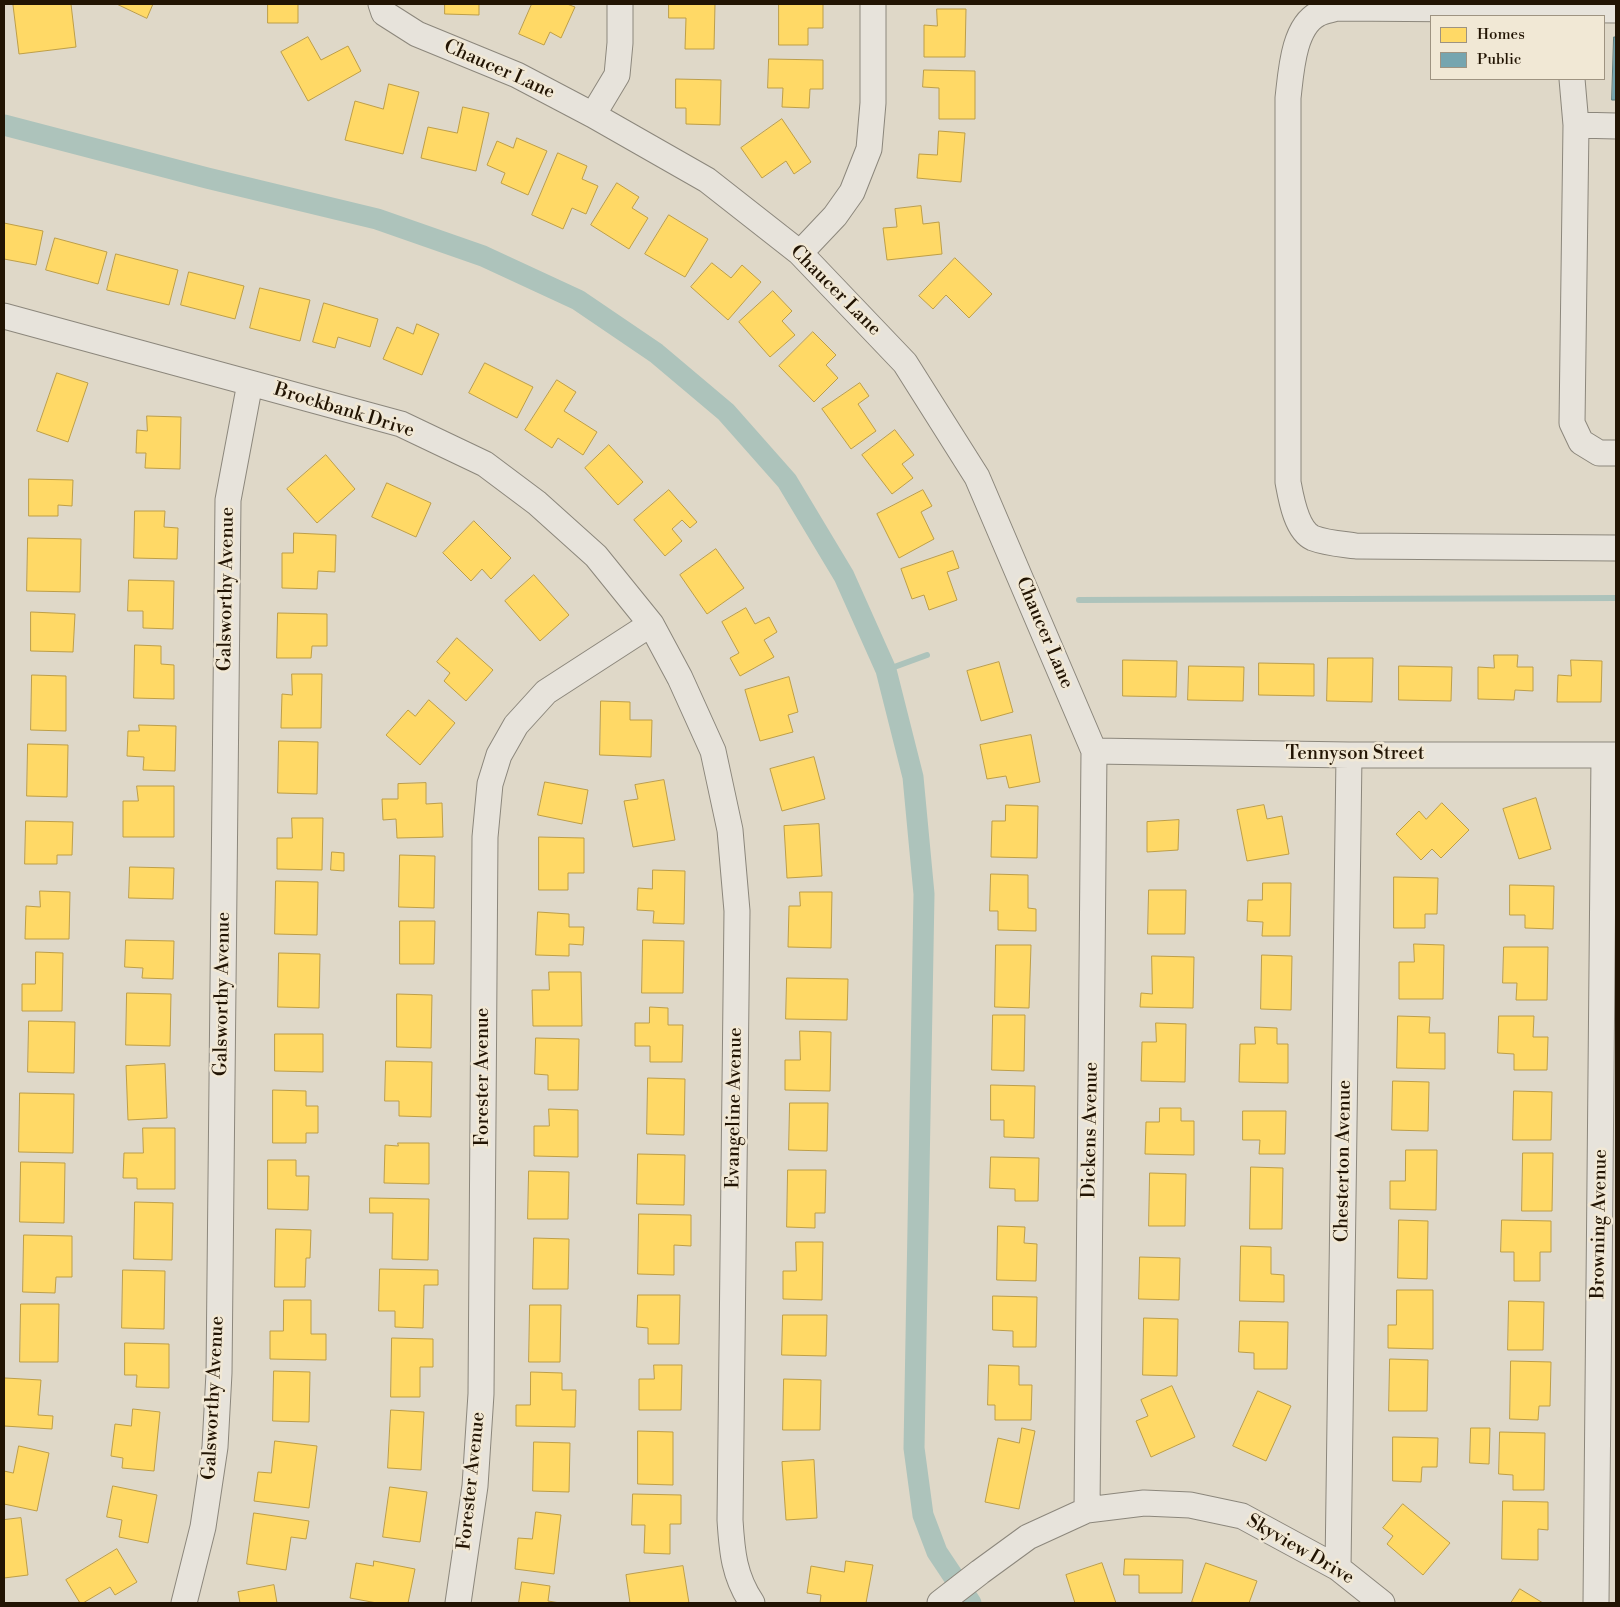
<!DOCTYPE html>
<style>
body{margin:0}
#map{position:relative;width:1620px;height:1607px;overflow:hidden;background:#dfd8c8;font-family:"Libre Bodoni",serif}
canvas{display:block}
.frame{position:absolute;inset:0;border:5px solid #221403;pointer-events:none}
.legend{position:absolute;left:1430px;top:15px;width:175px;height:65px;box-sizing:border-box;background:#f1e8d5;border:1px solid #9e9381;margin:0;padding:6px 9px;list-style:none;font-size:15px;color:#221403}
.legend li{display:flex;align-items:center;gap:10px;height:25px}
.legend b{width:25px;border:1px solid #9e9381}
</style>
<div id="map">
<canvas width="1620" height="1607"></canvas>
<div class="frame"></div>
<ul class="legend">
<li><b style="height:14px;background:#ffd966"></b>Homes</li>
<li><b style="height:14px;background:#76a5af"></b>Public</li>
</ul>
</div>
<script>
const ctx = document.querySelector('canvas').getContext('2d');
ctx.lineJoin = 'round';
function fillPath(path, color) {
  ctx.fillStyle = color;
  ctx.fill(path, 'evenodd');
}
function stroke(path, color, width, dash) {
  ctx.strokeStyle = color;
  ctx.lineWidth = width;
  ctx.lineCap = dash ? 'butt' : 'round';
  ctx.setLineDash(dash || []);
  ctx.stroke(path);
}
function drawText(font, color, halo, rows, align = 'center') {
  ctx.font = font + ' "Libre Bodoni",serif';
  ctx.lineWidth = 5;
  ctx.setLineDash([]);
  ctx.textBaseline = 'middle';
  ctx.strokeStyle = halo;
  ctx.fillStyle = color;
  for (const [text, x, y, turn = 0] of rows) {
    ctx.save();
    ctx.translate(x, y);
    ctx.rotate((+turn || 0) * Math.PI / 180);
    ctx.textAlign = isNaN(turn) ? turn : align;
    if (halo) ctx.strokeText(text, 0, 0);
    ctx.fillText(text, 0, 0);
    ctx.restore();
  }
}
const homes = new Path2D(`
 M21,4H71L76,47L19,54L13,5Z
 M117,4H153L147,18Z
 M268,4H298V23H268Z
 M445,4H479V15L445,14Z
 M532,4H567L575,7L561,38L550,32L544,45L519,34Z
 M669,4H715L714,49H685L686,18H669Z
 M779,4H823V28H808V45H779Z
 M937,9H966L965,57H924V25L937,26Z
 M308,37L321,60L348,46L361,71L308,101L281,52Z
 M769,59L823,60V89H810L809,108L782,107L783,88H768Z
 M924,70L975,71V119H939V88L923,87Z
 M676,79L721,80L720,125L686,124V108H676Z
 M389,84L419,92L403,154L345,140L355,101L383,109Z
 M463,107L489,113L476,171L421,158L428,127L457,133Z
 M782,119L811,162L794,174L786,161L762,178L741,148Z
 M939,131L965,133L961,182L917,178L919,154L937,155Z
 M517,138L547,151L528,195L501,183L505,173L487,165L497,141L513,148Z
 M558,153L587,166L582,179L598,186L586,214L572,208L563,229L532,215Z
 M617,183L639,197L632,208L648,218L629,249L591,225Z
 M921,206L923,224L939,222L942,254L887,260L883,228L897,227L895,209Z
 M669,215L708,239L685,277L645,254Z
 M4,223L43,231L36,265L4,259Z
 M55,238L107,252L98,284L46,270Z
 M116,254L178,270L169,305L107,290Z
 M955,258L992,294L969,318L946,295L933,309L919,296Z
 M712,263L731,278L742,265L761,282L728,320L691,287Z
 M189,272L244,286L235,319L181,305Z
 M260,288L310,300L300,341L250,328Z
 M773,291L792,311L782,321L795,335L770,357L739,322Z
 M324,303L378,319L370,347L338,337L335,348L313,342Z
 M417,324L439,334L422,375L383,359L397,327L413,334Z
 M813,332L836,355L826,365L838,378L814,402L779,366Z
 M485,363L533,387L517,418L469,393Z
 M57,373L88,383L68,442L37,431Z
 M557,380L576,392L564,411L597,432L583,455L558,438L552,448L525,430Z
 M860,383L869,396L858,404L876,431L851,449L822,409Z
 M147,416L181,417L180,469L145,468L146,453H136L137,430L147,431Z
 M895,430L914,455L902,464L913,478L892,494L862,455Z
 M609,445L643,482L618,505L585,468Z
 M326,455L355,489L317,523L287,489Z
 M29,479L73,480L72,506L58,505V516H29Z
 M387,483L431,503L416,537L372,517Z
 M669,490L697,522L690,528L682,520L672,529L682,541L665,556L634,520Z
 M923,490L932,506L921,512L934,539L899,558L877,514Z
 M135,511H165L164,527L178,528L177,559L134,558Z
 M474,521L511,558L491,579L482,569L471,581L443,553Z
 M294,533L336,535L335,572L318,571L317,589L282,588V553H293Z
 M28,538L81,539L80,592L27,591Z
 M716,549L744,588L707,614L680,575Z
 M953,551L959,568L947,572L957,600L929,610L924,595L912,599L901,569Z
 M534,575L569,615L540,641L505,601Z
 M129,580L174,581L173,629L143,628V611H128Z
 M746,608L755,624L769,617L777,632L764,640L774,657L740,676L730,658L739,653L722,622Z
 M31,612L75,614L73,652L31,651Z
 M278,613L327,614V646H312L311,658H277Z
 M457,638L493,670L466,701L444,681L450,673L437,662Z
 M135,645L161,646V664L174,665V699L134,698Z
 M1494,655H1518L1517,667H1533V691L1515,690L1514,700L1478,699V667L1494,668Z
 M1328,658H1373L1372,702L1327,701Z
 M1123,660L1177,661L1176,697L1123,696Z
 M1571,660L1602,661L1601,702H1557L1558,675L1571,676Z
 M999,662L1013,712L981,721L967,671Z
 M1259,663L1314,664V696L1259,695Z
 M1189,666L1244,667L1243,701L1188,700Z
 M1399,666L1452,667L1451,701L1399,700Z
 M292,674H322L321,728H281L282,694L292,695Z
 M32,675L66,676V731L31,730Z
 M789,677L798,712L788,715L793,732L760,741L745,690Z
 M429,700L455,723L420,765L386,735L408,710L415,716Z
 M601,701L630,702V720H652L651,757L600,755Z
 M139,725L176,726L175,771L143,770L144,757L127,756L128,731H139Z
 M1031,735L1040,782L1009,788L1006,776L987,779L980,745Z
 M279,741L318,742L317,794L278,793Z
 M28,744L68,745L67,797L27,796Z
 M814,757L825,799L782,811L770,769Z
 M664,780L675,840L633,847L624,801L638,799L635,785Z
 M545,782L588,790L582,824L538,815Z
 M426,783V804L442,803L443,837L397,838L396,819L383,820L382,799H398V784Z
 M137,786H174V837H123V801H138Z
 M1536,798L1551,849L1519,859L1503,809Z
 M1442,803L1469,830L1441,858L1432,849L1421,860L1396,834L1419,811L1426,819Z
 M1006,805L1038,806L1037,858L991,857L992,821H1005Z
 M1264,805L1267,819L1282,816L1289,854L1247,861L1237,810Z
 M292,818H323L322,870L277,869V838H292Z
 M1179,820L1178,850L1147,852V822Z
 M26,821L73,822L72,855H57V864H25Z
 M819,824L822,876L787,878L784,826Z
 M539,837L584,838V873H568V890H539Z
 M332,852L344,853V871L331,870Z
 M400,855L435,856L434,908L399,907Z
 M130,867L174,868L173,899L129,898Z
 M653,870L685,871L684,924L653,923L654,911L637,910L638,888L652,889Z
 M991,874L1028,875V908L1036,909V931L998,930V911H990Z
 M1394,877L1438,878L1437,914H1425V928H1394Z
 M276,881L318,882L317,935L275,934Z
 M1263,883H1291L1290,936H1262L1263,922L1247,921L1248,900H1262Z
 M1510,885L1554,886L1553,929L1525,928V915H1510Z
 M1149,890H1186L1185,934H1148Z
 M40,891L70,892L69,939H25L26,906L40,907Z
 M800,892H832L831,948L788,947L789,906H800Z
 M538,912L569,914V927H584L583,945L569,944V956L536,955Z
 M400,921H435L434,964H400Z
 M126,940L174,941L173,979L142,978L143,968L125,967Z
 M643,940L684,941L683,993H642Z
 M1414,944L1444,945L1443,999H1399V962H1414Z
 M996,945H1031L1029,1008L995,1007Z
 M1504,947H1548L1547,1000H1516L1517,983H1503Z
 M36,952L63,953L62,1011H22V984H35Z
 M279,953L320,954L319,1008L278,1007Z
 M1262,955L1292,956L1291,1010L1261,1009Z
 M1152,956L1194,957L1193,1008L1140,1007L1141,993L1152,994Z
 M549,972H581L582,1026H533L532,990H549Z
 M787,978L848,979L847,1020L786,1019Z
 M127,993L171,994L170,1046L126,1045Z
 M397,994L432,995L431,1048L397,1047Z
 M650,1007L668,1008V1025H683L682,1062H650V1046H635V1023H649Z
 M993,1015H1025L1024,1071L992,1070Z
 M1398,1016L1430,1017L1429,1033H1445V1069L1397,1068Z
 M1499,1016H1534L1533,1037H1548L1547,1070H1514V1054L1498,1053Z
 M29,1021L75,1022L74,1073L28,1072Z
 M1156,1023L1186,1024L1185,1082L1141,1081L1142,1042H1156Z
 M1255,1027L1277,1028V1044H1288V1083L1239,1082L1240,1044H1255Z
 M800,1031L831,1032L830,1091L785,1090V1060H800Z
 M275,1034H323V1072L275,1071Z
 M536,1038L579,1039L578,1090H548V1075L535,1074Z
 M386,1061L432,1062L431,1117L399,1116V1101H385Z
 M165,1064L167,1118L128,1120L126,1066Z
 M648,1078L685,1079L684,1135L647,1134Z
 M1393,1081L1429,1082L1428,1131L1392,1130Z
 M991,1085L1035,1086L1034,1138L1004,1137V1120H991Z
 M273,1090L306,1091V1106H318V1133H306V1143H273Z
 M1514,1091L1552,1092L1551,1140H1513Z
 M20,1093L74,1094L73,1153L19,1152Z
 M790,1103H828L827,1151L789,1150Z
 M1160,1108H1181V1121H1194V1155L1145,1154L1146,1122H1159Z
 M549,1109L578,1110V1157L534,1156V1126H549Z
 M1243,1111H1286L1285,1154H1259L1260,1140H1243Z
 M143,1128H175V1189H137V1178H123L124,1153H143Z
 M398,1143H429V1184L384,1183L385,1145L398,1146Z
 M1406,1150H1437L1436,1210L1390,1209V1181H1405Z
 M1523,1153H1553L1552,1211H1522Z
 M638,1154L685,1155L684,1205L637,1204Z
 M991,1157L1039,1158L1038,1201H1015V1189L990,1188Z
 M268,1160H296V1176H309L308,1210L268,1209Z
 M21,1162L65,1163L64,1223L20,1222Z
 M1251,1167L1283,1168L1282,1229H1250Z
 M788,1170H826L825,1213H815V1228L787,1227Z
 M529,1171L569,1172L568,1219H528Z
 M1150,1173L1186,1174L1185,1226H1149Z
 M370,1198L429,1199L428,1260L392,1259L393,1213H370Z
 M135,1202L173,1203L172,1260L134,1259Z
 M639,1214L691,1215V1246L674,1245V1275L638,1274Z
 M1399,1220L1428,1221L1427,1279L1398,1278Z
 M1502,1220L1551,1221V1252H1540V1281H1514V1252H1501Z
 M998,1226L1025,1227L1024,1243L1037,1244L1036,1281L997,1280Z
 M276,1229L311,1230L310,1258H306L305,1287H275Z
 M24,1235L72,1236V1277H56L55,1293L23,1292Z
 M534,1238L569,1239L568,1289H533Z
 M796,1242H823L822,1300L783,1299V1271H796Z
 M1241,1246L1271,1247V1274L1284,1275V1302L1240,1301Z
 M1140,1257L1180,1258L1179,1300L1139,1299Z
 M380,1269L438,1270V1285H424L423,1328L395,1327V1311H379Z
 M123,1270L165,1271L164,1329L122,1328Z
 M1397,1290H1433V1349L1388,1348V1325H1396Z
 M638,1295H680L679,1344H648V1328L637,1327Z
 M993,1296L1037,1297L1036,1347H1013V1331L993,1330Z
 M284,1300H311V1334H326V1360L270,1359V1331H283Z
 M1509,1301L1544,1302L1543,1350H1508Z
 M21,1304H59L58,1362H20Z
 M530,1305H561L560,1362H529Z
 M783,1315H827L826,1356L782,1355Z
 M1144,1318L1178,1319L1177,1376L1143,1375Z
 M1240,1321L1288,1322L1287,1369H1254V1353L1239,1352Z
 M392,1338L433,1339V1367H420V1397H391Z
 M125,1343L169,1344V1388L136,1387L137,1375H125Z
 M1390,1359L1428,1360L1427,1411H1389Z
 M1511,1361L1551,1362L1550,1406H1539L1538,1420L1510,1419Z
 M654,1365H682L681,1410H639V1379H654Z
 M989,1365L1019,1366V1385H1032L1031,1420H995V1405H988Z
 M274,1371L310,1372L309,1422L273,1421Z
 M531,1372L562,1373V1390H576L575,1427L516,1426V1405H530Z
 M5,1378L41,1380L38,1415L53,1416L52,1429L4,1426Z
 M784,1379L821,1380L820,1430H783Z
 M1172,1386L1195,1437L1151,1457L1136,1421L1148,1416L1141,1400Z
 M1258,1391L1291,1406L1266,1461L1233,1446Z
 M133,1409L160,1412L154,1471L122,1468L123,1458L111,1456L115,1424L131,1426Z
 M391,1410L424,1412L421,1470L388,1468Z
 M1022,1428L1035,1431L1019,1509L985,1502L998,1438L1019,1443Z
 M1471,1428H1490L1489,1464L1470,1463Z
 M638,1431L673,1432V1485L638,1484Z
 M1500,1432L1545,1433L1544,1490H1513V1475L1499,1474Z
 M1393,1437L1438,1438L1437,1467H1422L1421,1482L1393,1481Z
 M275,1441L317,1446L309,1508L254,1501L258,1472L271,1473Z
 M534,1442L570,1443L569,1492L533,1491Z
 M19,1446L49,1453L37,1511L4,1504V1471L13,1473Z
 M814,1460L817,1518L786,1520L782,1462Z
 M113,1486L157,1495L148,1543L119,1537L122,1520L107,1517Z
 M390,1487L427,1492L420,1542L383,1537Z
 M633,1494L681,1495V1524H670V1554L644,1553L645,1525H632Z
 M1503,1501L1548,1502V1530L1538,1529V1560L1502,1559Z
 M1403,1504L1450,1543L1423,1575L1387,1544L1393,1536L1383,1528Z
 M536,1512L561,1515L554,1574L515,1569L518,1538L532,1539Z
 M254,1513L309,1521L306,1539L291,1537L286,1570L247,1564Z
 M21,1518L28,1575L4,1578V1520Z
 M117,1549L137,1582L115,1595L110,1587L83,1603H80L66,1580Z
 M1125,1559L1183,1560L1182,1593H1139V1575H1124Z
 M374,1561L415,1569L408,1603H377L350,1598L356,1563L373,1566Z
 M846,1561L873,1565L866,1603H820L821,1595L807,1593L811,1566L844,1572Z
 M1102,1563L1116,1603H1075L1066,1575Z
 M1206,1563L1257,1581L1249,1603H1197L1192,1602Z
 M683,1566L689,1603H630L626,1575Z
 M522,1582L550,1586L548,1601L560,1603H519Z
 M274,1585L277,1603H240L238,1592Z
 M1520,1589L1543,1603H1511Z`);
const public = new Path2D(`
 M1614,37H1616V100H1612Z`);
const stream = new Path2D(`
 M1079,600L1616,598
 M886,670L927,655`);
const canal = new Path2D(`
 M4,125L207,178L377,219L483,256L578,300L656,353L726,412L787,481L844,576L886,670L913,777L924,894L914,1448L923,1515L937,1552L971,1603`);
const minor = new Path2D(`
 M381,4L384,13L417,34L517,75L593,115L707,180L800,253L905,363L977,477L1094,751L1087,1510
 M1616,10L1337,8C1331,10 1323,11 1318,14C1293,27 1291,73 1288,98V482C1291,498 1296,530 1313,538C1326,543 1342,544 1356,546L1616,548
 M1572,79L1576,125L1572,423L1581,442L1599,453H1616
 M593,115L617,75L620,43V4
 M1576,125L1616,126
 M800,253L835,216L852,192L869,149L873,103V4
 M4,316L401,424L485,464L537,503L596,556L651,624L680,678L713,751L730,830L737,911L730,1520C732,1552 734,1576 752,1603
 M1094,751L1349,755H1616
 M1338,1568L1349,755
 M184,1603L203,1527L215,1447L219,1373L228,500L250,383
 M458,1603L475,1486L481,1394L485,837L490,784L499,755L516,725L546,692L651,624
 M940,1603L980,1572L1028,1537L1087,1510L1144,1503L1190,1505L1242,1516L1338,1568L1382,1603
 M1596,1603L1604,755`);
const streetNames = [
 ["Chaucer Lane",499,70,24],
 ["Chaucer Lane",835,291,45],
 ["Brockbank Drive",344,411,17],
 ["Galsworthy Avenue",227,589,-89],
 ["Chaucer Lane",1044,633,67],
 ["Tennyson Street",1355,754],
 ["Galsworthy Avenue",223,994,-89],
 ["Forester Avenue",483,1077,-90],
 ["Evangeline Avenue",735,1108,-89],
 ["Dickens Avenue",1091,1130,-89],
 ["Chesterton Avenue",1344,1161,-89],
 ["Browning Avenue",1600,1224,-89],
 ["Galsworthy Avenue",214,1398,-87],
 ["Forester Avenue",472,1481,-84],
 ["Skyview Drive",1300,1550,30]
];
fillPath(homes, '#ffd966');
stroke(homes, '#bd9e48', 1);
fillPath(public, '#76a5af');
stroke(public, '#5d7a7b', 1);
stroke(stream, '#adc3bb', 6);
stroke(canal, '#adc3bb', 21);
stroke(minor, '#8c877c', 27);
stroke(minor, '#e7e3db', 25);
drawText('19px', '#221403', '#f1e8d5', streetNames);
</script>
